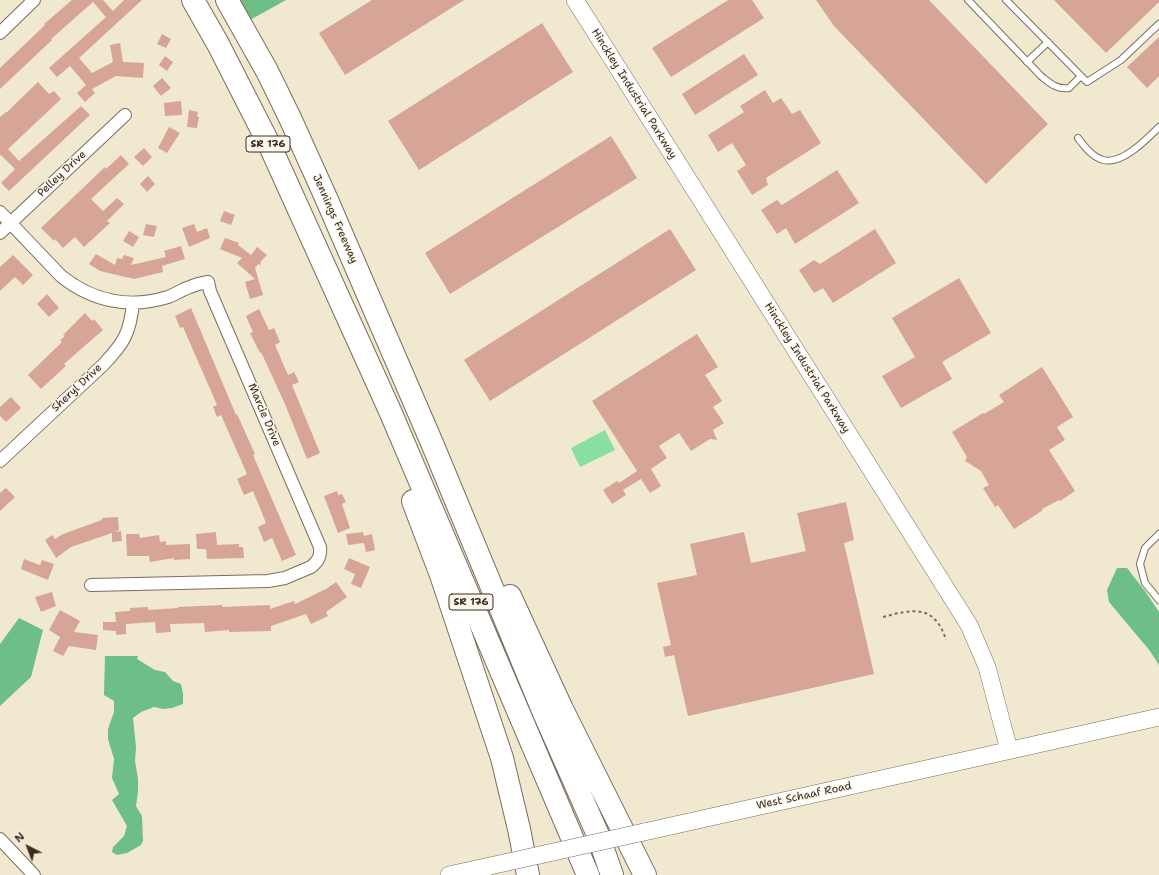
<!DOCTYPE html>
<style>
body{margin:0}
#map{position:relative;width:1159px;height:875px;overflow:hidden;background:#f0e9cf;font-family:"Shantell Sans",sans-serif}
canvas{display:block}
.north{position:absolute;left:8px;top:827px;width:40px;height:40px;-webkit-text-stroke:3px #fbf7ec;paint-order:stroke;rotate:318deg;font-size:11px;font-weight:700;line-height:16px;text-align:center;color:#3b2a1e}
.north::after{content:'';display:block;margin:auto;width:14px;height:18px;background:#3b2a1e;clip-path:polygon(50% 0,100% 100%,50% 72%,0 100%)}
</style>
<div id="map">
<canvas width="1159" height="875"></canvas>
<div class="north">N</div>
</div>
<script>
const ctx = document.querySelector('canvas').getContext('2d');
ctx.lineJoin = 'round';
function fillPath(path, color) {
  ctx.fillStyle = color;
  ctx.fill(path, 'evenodd');
}
function stroke(path, color, width, dash) {
  ctx.strokeStyle = color;
  ctx.lineWidth = width;
  ctx.lineCap = dash ? 'butt' : 'round';
  ctx.setLineDash(dash || []);
  ctx.stroke(path);
}
function drawText(font, color, halo, rows, align = 'center') {
  ctx.font = font + ' "Shantell Sans",sans-serif';
  ctx.lineWidth = 3;
  ctx.setLineDash([]);
  ctx.textBaseline = 'middle';
  ctx.strokeStyle = halo;
  ctx.fillStyle = color;
  for (const [text, x, y, turn = 0] of rows) {
    ctx.save();
    ctx.translate(x, y);
    ctx.rotate((+turn || 0) * Math.PI / 180);
    ctx.textAlign = isNaN(turn) ? turn : align;
    if (halo) ctx.strokeText(text, 0, 0);
    ctx.fillText(text, 0, 0);
    ctx.restore();
  }
}
const green = new Path2D(`
 M605,430L615,450L580,467L571,448Z`);
const forest = new Path2D(`
 M227,0H286L241,25Z
 M1117,568H1127L1145,591L1159,612V665L1150,651L1109,602L1107,590Z
 M19,618L43,630L31,677L0,706V644Z
 M105,656H138L137,659L155,670L165,672L173,681L181,684L183,694V704L172,708L163,709L154,707L141,712L133,718L136,747L135,761L138,779V792L136,806L142,816L143,841L141,845L127,853L117,855L112,852L113,847L124,836L127,826L112,800L119,794L112,778L114,759L108,739V729L114,712V701L104,695Z`);
const building = new Path2D(`
 M72,0H103L113,11L124,0H142L79,58L92,73L113,62L110,45L120,43L123,62L144,63L143,78L116,76L92,89L95,93L85,102L77,93L86,85L70,66L57,77L49,68L106,17L93,2L51,39L52,40L0,89V68L45,25L44,24Z
 M372,0H464L345,75L319,33Z
 M728,0H752L764,18L671,77L652,48Z
 M816,0H929L1048,124L986,184L834,26Z
 M1054,0H1159V2L1106,53Z
 M542,23L573,72L419,170L388,121Z
 M162,34L171,39L166,48L157,44Z
 M1159,37V76L1147,88L1127,67Z
 M744,54L758,75L695,115L682,94Z
 M165,56L173,62L167,71L159,65Z
 M162,78L171,88L161,96L153,86Z
 M38,82L49,94L54,91L61,99L8,149L19,161L81,106L90,115L9,191L1,183L15,169L1,155L0,156V117L6,112H7Z
 M765,90L773,103L781,98L792,114L800,110L821,143L766,178L768,185L752,195L737,171L746,165L732,143L718,152L708,135L744,112L740,106Z
 M181,101L182,115L165,116L164,103Z
 M189,110L198,112L197,117H199L197,128L187,127Z
 M169,127L180,133L167,153L158,148Z
 M611,136L637,178L450,294L425,253Z
 M144,148L152,157L143,166L134,157Z
 M121,155L129,164L91,199L103,211L117,198L124,204L107,221L110,223L84,247L75,237L63,248L55,239L54,241L41,228L105,167L106,169Z
 M837,170L859,203L795,244L786,228L777,234L761,210L777,200L782,205Z
 M148,176L155,184L147,192L140,184Z
 M224,211L235,215L231,225L220,221Z
 M146,224L157,226L154,237L143,235Z
 M194,224L197,232L207,228L210,238L189,247L182,228Z
 M670,229L696,270L490,401L464,360Z
 M875,229L896,263L833,303L823,288L814,293L799,270L814,260L820,264Z
 M129,231L139,237L133,247L123,241Z
 M225,238L239,243L238,245L251,255L257,247L267,255L260,262L261,264L260,265L258,264L255,268L263,295L250,299L245,282L255,279L237,263L242,258L220,249Z
 M181,246L185,259L162,266L163,272L134,279L100,271L89,264L96,254L115,265L117,258L122,259L124,255L134,258L131,265L166,257L164,251Z
 M13,255L33,275L23,285L15,277L0,291V267Z
 M959,278L991,333L942,362L952,379L901,408L882,376L915,357L892,318Z
 M47,294L59,308L49,317L37,304Z
 M191,308L236,415L237,414L255,454L253,455L296,555L282,561L272,538L264,542L258,527L266,523L253,491L244,495L237,479L247,474L221,415L217,417L213,407L217,405L183,327L180,328L175,316Z
 M259,309L269,330L274,328L280,342L275,345L288,375L294,372L299,382L292,385L320,453L307,459L285,404L261,352L260,353L250,333L253,332L246,316Z
 M85,313L92,321L94,319L103,330L64,364L66,366L41,389L28,375L62,342L60,340L65,336L63,335Z
 M697,334L718,367L705,375L722,401L713,407L724,423L713,430L717,440L710,439L691,451L679,433L659,446L667,458L651,469L661,486L650,493L641,479L623,490L626,495L612,504L603,490L617,481L619,483L637,471L592,401Z
 M1042,367L1073,417L1057,427L1065,440L1049,450L1075,491L1060,501L1059,500L1042,509L1043,510L1014,529L998,505L995,507L983,488L989,485L981,471L965,461L967,457L952,432L983,413L984,414L1004,402L999,395Z
 M11,397L21,408L6,422L0,416V407Z
 M6,488L15,497L0,511V493Z
 M337,491L338,495L342,494L346,502L342,504L350,528L338,533L324,496Z
 M846,502L854,540L844,543L874,674L688,716L674,655L665,657L663,647L671,645L657,583L697,575L690,544L744,532L751,563L806,551L797,513Z
 M118,517L119,530L114,532L121,531L122,541L112,542V533L71,547L56,558L45,540L52,535L55,539L63,534L102,520V518Z
 M216,532L217,545L239,544V547H243L244,558L207,559L206,549H197L196,534Z
 M363,532L364,536L372,534L375,550L366,552L364,543L348,545L346,534Z
 M126,534H139L140,538L159,535L160,542L166,541V545L190,544V559L174,560V558L150,562L149,556H127Z
 M349,558L370,567L361,588L351,584L355,574L344,569Z
 M24,559L40,565L42,560L54,564L48,580L21,569Z
 M336,582L347,597L326,612L328,616L311,624L306,614L271,626V631L229,632V630L205,632L204,623L170,624L171,632L156,633L155,622L126,624V634L116,635V631L103,630V622H116L115,612L130,611V608L148,607V610L178,608V607L222,605V607L270,605V609L294,601L295,604L326,589Z
 M52,592L56,606L41,612L35,597Z
 M60,610L80,621L74,632L98,635L96,650L69,646L63,656L53,651L60,637L49,630Z`);
const path = new Path2D(`
 M883,617C912,609 935,604 946,640`);
const lane = new Path2D(`
 M968,0L1041,76C1050,83 1057,90 1069,88L1081,76
 M1006,0L1087,82L1121,60L1159,24
 M1027,62L1048,42
 M1078,138C1084,146 1092,157 1103,160C1122,165 1147,139 1159,127
 M1159,534L1145,548L1140,564L1145,583L1159,600`);
const street = new Path2D(`
 M0,33L34,0
 M0,212L61,276C92,301 129,309 168,297C176,294 183,289 190,287C196,284 202,283 208,282L210,291L320,547C321,557 318,561 311,567L285,578L268,581L91,585
 M0,233L125,115
 M0,461L103,365C124,343 130,333 133,303
 M0,839L34,875`);
const secondary = new Path2D(`
 M575,0L969,625L987,667L1009,750
 M644,832L1159,717
 M449,875L490,866`);
const highway = new Path2D(`
 M193,0L218,44L270,146L390,411L588,875
 M227,0L267,71L290,118L327,200L432,443L544,713L598,835L612,875
 M413,501L441,575L502,758L519,829L528,875
 M510,596L562,709L645,875`);
const secondaryBridge = new Path2D(`
 M490,866L644,832`);
const shields = [
 [268,144,44],
 [471,602,44]
];
const shieldNames = [
 ["SR 176",268,144],
 ["SR 176",471,602]
];
const streetNames = [
 ["Hinckley Industrial Parkway",634,94,58],
 ["Pelley Drive",62,174,-43],
 ["Jennings Freeway",335,219,66],
 ["Hinckley Industrial Parkway",807,368,58],
 ["Sheryl Drive",77,388,-43],
 ["Marcie Drive",264,415,67],
 ["West Schaaf Road",804,796,-12]
];
fillPath(green, '#88dfa2');
fillPath(forest, '#6ebe88');
fillPath(building, '#d6a598');
stroke(lane, '#7a6d5c', 8);
stroke(street, '#7a6d5c', 14);
stroke(secondary, '#7a6d5c', 18);
stroke(highway, '#7a6d5c', 24);
stroke(path, '#7a6d5c', 2, [3, 3]);
stroke(lane, '#fff', 6);
stroke(street, '#fff', 12);
stroke(secondary, '#fff', 17);
stroke(highway, '#fff', 22);
stroke(secondaryBridge, '#7a6d5c', 18, []);
stroke(secondaryBridge, '#fff', 17);
for (const [x, y, w] of shields) {
  const box = new Path2D();
  box.roundRect(x - w / 2, y - 8, w, 16, 3);
  ctx.fillStyle = '#fbf7ec';
  ctx.fill(box);
  stroke(box, '#3b2a1e', 1);
}
drawText('bold 10px', '#3b2a1e', null, shieldNames);
drawText('11px', '#3b2a1e', '#fbf7ec', streetNames);
</script>
